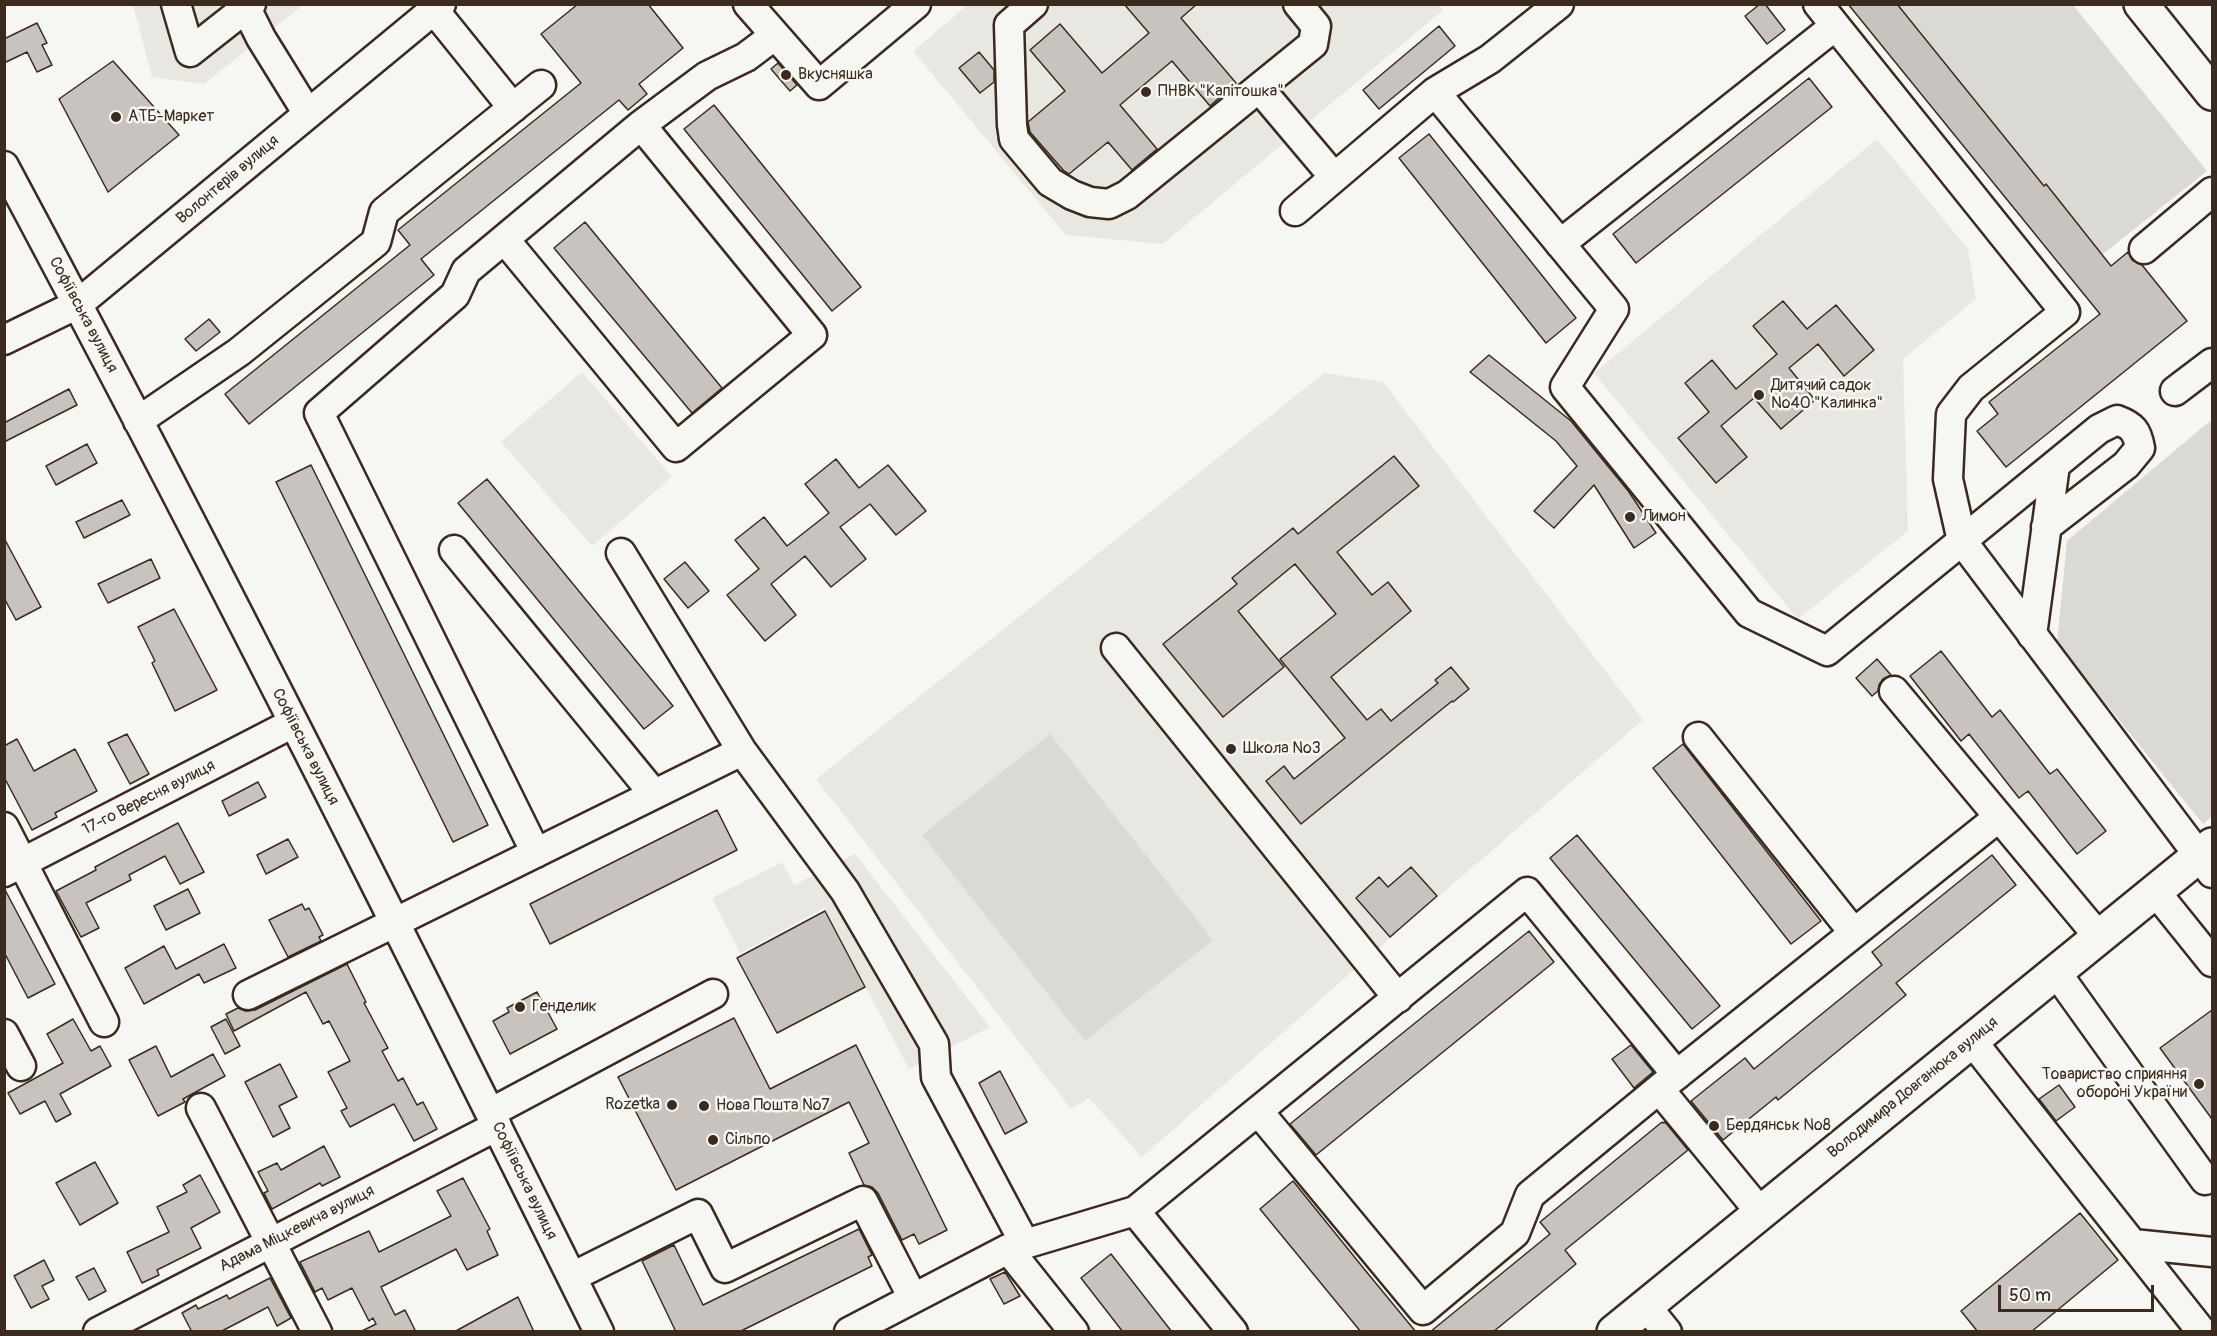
<!DOCTYPE html>
<meta charset="utf-8">
<style>
body{margin:0}
#map{position:relative;width:2217px;height:1336px;overflow:hidden;background:#f6f6f2;font-family:Pangolin,sans-serif}
canvas{display:block}
.frame{position:absolute;inset:0;border:6px solid #3b2a1e;pointer-events:none}
.scale{position:absolute;left:1998px;top:1285px;width:156px;height:27px;box-sizing:border-box;border:3px solid #3b2a1e;border-top:0;padding-left:8px;font-size:18px;line-height:21px;white-space:nowrap;color:#3b2a1e;-webkit-text-stroke:4px #f6f6f2;paint-order:stroke}
</style>
<div id="map">
<canvas width="2217" height="1336"></canvas>
<div class="frame"></div>
<div class="scale">50 m</div>
</div>
<script>
const ctx = document.querySelector('canvas').getContext('2d');
ctx.lineJoin = 'round';
function fillPath(path, color) {
  ctx.fillStyle = color;
  ctx.fill(path, 'evenodd');
}
function stroke(path, color, width, dash) {
  ctx.strokeStyle = color;
  ctx.lineWidth = width;
  ctx.lineCap = dash ? 'butt' : 'round';
  ctx.setLineDash(dash || []);
  ctx.stroke(path);
}
function drawText(font, color, halo, rows, align = 'center') {
  ctx.font = font + ' Pangolin,sans-serif';
  ctx.lineWidth = 5;
  ctx.setLineDash([]);
  ctx.textBaseline = 'middle';
  ctx.strokeStyle = halo;
  ctx.fillStyle = color;
  for (const [text, x, y, turn = 0] of rows) {
    ctx.save();
    ctx.translate(x, y);
    ctx.rotate((+turn || 0) * Math.PI / 180);
    ctx.textAlign = isNaN(turn) ? turn : align;
    if (halo) ctx.strokeText(text, 0, 0);
    ctx.fillText(text, 0, 0);
    ctx.restore();
  }
}
const built = new Path2D(`
 M1439,4L1443,10L1163,244L1066,235L913,51L968,5Z
 M133,5H303L204,84L152,77Z
 M1877,139L1968,249L1976,299L1903,359L1908,531L1798,619L1594,373Z
 M582,372L672,477L592,546L501,442Z
 M1324,373L1383,382L1643,720L1364,961L1142,1157L1089,1098L1071,1109L816,779Z
 M855,854L990,1027L909,1069L824,908L740,953L712,898L782,862L794,885Z`);
const green = new Path2D(`
 M1899,5H2073L2207,171L2103,254L2100,252L1977,104Z
 M2210,421L2212,425V816L2203,824L2057,643L2067,541Z
 M1050,734L1213,940L1085,1041L922,835Z`);
const building = new Path2D(`
 M578,4H648L683,48L639,84L647,94L628,110L619,100L421,259L434,275L249,424L225,394L410,245L398,230L581,83L541,34Z
 M1124,4H1197L1181,18L1236,83L1210,106L1172,61L1120,105L1157,149L1132,170L1108,142L1069,174L1064,171L1030,132L1028,122L1065,91L1030,50L1060,24L1102,73L1149,33Z
 M1760,4H1765L1785,30L1767,44L1745,16Z
 M1848,4H1897L2044,186L2046,184L2111,266L2128,252L2132,260L2142,265L2187,321L2006,467L1977,431L1998,414L1989,402L2100,314Z
 M37,23L47,43L42,45L52,65L37,72L27,52L4,63V39Z
 M1439,26L1455,46L1379,109L1363,90Z
 M979,52L994,70V82L980,93L959,68Z
 M113,61L179,135L108,192L59,99Z
 M778,63L797,85L790,91L771,69Z
 M1809,78L1832,107L1636,263L1613,234Z
 M714,105L861,287L832,311L684,129Z
 M1429,134L1576,318L1546,343L1399,158Z
 M585,222L722,388L692,413L554,248Z
 M1783,301L1807,329L1836,305L1874,350L1844,376L1818,344L1789,368L1815,400L1781,429L1754,398L1721,426L1747,457L1716,483L1678,438L1709,412L1685,383L1712,360L1736,389L1777,354L1753,326Z
 M209,319L220,332L196,351L185,339Z
 M1489,355L1571,421L1629,492L1656,533L1634,548L1594,485L1554,528L1534,511L1577,466L1556,441L1470,372Z
 M69,389L77,405L4,442V423Z
 M87,444L97,463L56,485L46,466Z
 M1394,456L1419,486L1337,552L1372,595L1388,582L1411,611L1331,677L1367,720L1381,709L1391,721L1438,683L1435,680L1451,667L1469,689L1453,702L1452,701L1301,824L1266,781L1284,766L1294,779L1345,738L1280,659L1336,614L1295,564L1238,611L1284,667L1223,717L1163,644L1237,584L1232,578L1293,528L1298,534Z
 M836,459L859,488L888,465L926,511L896,535L870,504L840,527L866,559L831,587L805,556L771,584L796,615L765,641L727,595L759,569L735,540L764,517L787,546L829,513L805,484Z
 M311,465L488,825L453,842L276,482Z
 M487,479L673,706L644,729L458,503Z
 M122,500L130,515L84,538L76,522Z
 M4,538L41,607L16,620L4,598Z
 M151,559L160,578L108,603L98,584Z
 M685,562L709,591L688,608L664,579Z
 M174,609L217,690L175,711L152,663L155,661L138,627Z
 M1941,651L1992,717L2000,710L2050,774L2057,769L2106,831L2077,854L2028,791L2019,798L1969,734L1961,741L1910,676Z
 M1877,659L1891,675L1883,679L1879,685L1878,691L1872,696L1856,678Z
 M127,734L149,774L130,784L108,743Z
 M17,739L34,771L75,749L97,791L55,813L57,817L32,830L4,777V746Z
 M1683,744L1821,921L1791,944L1653,768Z
 M258,782L266,797L229,816L222,801Z
 M717,810L737,850L550,944L530,904Z
 M178,823L204,872L180,884L165,856L129,875L131,880L86,903L99,928L81,937L56,891L96,870L95,867Z
 M1577,835L1720,1006L1692,1029L1550,858Z
 M288,839L298,857L266,874L257,855Z
 M1992,855L2016,885L1896,983L1906,995L1778,1100L1776,1097L1723,1140L1691,1101L1745,1058L1754,1069L1882,965L1872,952Z
 M1411,867L1437,896L1390,937L1356,898L1379,877L1388,887Z
 M4,888L55,984L28,998L4,952Z
 M188,889L200,913L166,930L154,906Z
 M302,904L305,910L309,908L323,935L319,937L321,941L288,957L269,920Z
 M825,911L865,987L777,1033L737,958Z
 M1529,931L1554,962L1316,1155L1290,1124Z
 M224,944L236,968L204,983L199,974L144,1004L125,968L164,946L176,969Z
 M347,964L366,1002L364,1003L388,1048L382,1051L398,1081L403,1078L417,1105L423,1102L437,1129L414,1141L394,1104L350,1127L341,1111L347,1108L328,1072L350,1061L329,1021L323,1024L306,992L234,1031L226,1014L238,1008L246,1011L255,1010Z
 M537,992L557,1029L510,1054L493,1021L509,1012L507,1008Z
 M2212,1010V1119L2160,1048Z
 M734,1018L770,1089L856,1045L947,1230L919,1244L914,1234L902,1240L878,1193L872,1187L864,1185L849,1153L869,1143L849,1102L676,1190L618,1077Z
 M73,1019L91,1051L100,1046L111,1066L60,1094L71,1114L56,1122L45,1101L20,1114L8,1093L63,1063L47,1034Z
 M226,1019L240,1046L225,1054L211,1027Z
 M1631,1045L1653,1072L1634,1088L1612,1059Z
 M156,1046L171,1077L213,1054L225,1076L183,1099L185,1102L158,1116L129,1060Z
 M280,1064L297,1097L279,1106L290,1128L273,1137L245,1082Z
 M1000,1071L1027,1122L1005,1134L979,1083Z
 M2059,1085L2075,1107L2056,1121L2039,1099Z
 M1662,1122L1663,1123L1665,1122L1688,1150L1565,1250L1576,1264L1493,1332H1430L1550,1234L1540,1222Z
 M324,1146L340,1177L322,1186L320,1183L272,1209L264,1193L268,1191L258,1172L277,1163L281,1170Z
 M95,1162L118,1203L80,1225L56,1183Z
 M200,1175L220,1212L191,1228L201,1248L157,1270L159,1275L142,1283L127,1252L169,1232L157,1207L187,1192L183,1185Z
 M463,1178L490,1229L487,1231L498,1255L467,1270L456,1249L381,1287L395,1315L405,1310L416,1332H360L376,1324L373,1318L369,1321L352,1288L328,1300L322,1288L315,1292L300,1262L369,1231L379,1252L451,1216L437,1191Z
 M1293,1181L1365,1270L1416,1332H1361L1260,1209Z
 M2080,1213L2118,1260L2031,1332H1978L1961,1311Z
 M859,1229L872,1255L868,1257L872,1266L739,1332H676L642,1261L674,1245L703,1305Z
 M1111,1254L1172,1332H1123L1081,1278Z
 M44,1260L54,1280L42,1286L49,1299L31,1308L14,1276Z
 M94,1268L106,1291L89,1300L76,1277Z
 M1005,1272L1020,1296L1004,1304L990,1279Z
 M270,1278L291,1318L277,1326L268,1307L220,1332H192L182,1313L196,1305L198,1309L227,1295L229,1299Z
 M518,1297L534,1332H454Z`);
const minor = new Path2D(`
 M176,4L190,52L251,4
 M244,4L261,38L308,114
 M748,4L819,85L916,4
 M1033,4L1009,25L1012,125L1014,139L1050,182L1072,195L1090,202L1109,204L1127,195L1313,44L1316,26L1298,4
 M1559,4L1490,59L1435,92L1614,309L1565,387L1749,613L1827,651L2099,429L2117,420C2133,426 2137,431 2140,448L2126,465L2046,527
 M1818,4L2065,312L1971,388L1951,414L1948,479L1962,541L2212,873
 M434,10L513,108
 M1259,88L1334,177
 M4,166C210,551 405,941 599,1332
 M1295,211L1435,92
 M505,240L676,447L812,335L641,125
 M1560,244L1835,26
 M2144,249L2212,192
 M4,340L78,304L441,4
 M2175,391L2212,363
 M138,421L239,352L376,242L384,212L541,85
 M454,550L654,794
 M621,553L742,751L845,891L934,1044L936,1077L1025,1244
 M2032,635L2055,465
 M1116,648L1398,998
 M1698,737L1854,933
 M1999,817L2099,937
 M4,827L104,1022
 M536,853L319,413L455,295L466,271L641,125L707,76L746,57L774,36
 M4,872L293,723
 M2155,891L2212,962
 M2056,972L2205,1180
 M248,995L742,751
 M4,1034L21,1066
 M1972,1041L2202,1332
 M201,1108L317,1332
 M1258,1111L1423,1310L1515,1233L1530,1195L1659,1089
 M490,1113L713,994
 M1135,1211L1233,1332
 M1761,1213L1659,1089L1999,817L1894,691
 M2133,1244L2212,1252
 M1008,1249L1074,1332
 M572,1277L698,1214L725,1268L863,1201L913,1298
 M1646,1306L1667,1332
 M98,1332L497,1126
 M849,1332L1008,1249L1135,1211L1527,892L1677,1075`);
const major = new Path2D(`
 M2141,4L2212,93
 M1614,1332L2212,845`);
const markers = [
 [786,75,6,"#3b2a1e"],
 [1146,92,6,"#3b2a1e"],
 [116,117,6,"#3b2a1e"],
 [1759,395,6,"#3b2a1e"],
 [1630,517,6,"#3b2a1e"],
 [1231,749,6,"#3b2a1e"],
 [520,1007,6,"#3b2a1e"],
 [2199,1084,6,"#3b2a1e"],
 [672,1105,6,"#3b2a1e"],
 [704,1106,6,"#3b2a1e"],
 [1714,1126,6,"#3b2a1e"],
 [713,1140,6,"#3b2a1e"]
];
const poiNames = [
 ["Вкусняшка",798,75],
 ["ПНВК \"Капітошка\"",1158,92],
 ["АТБ-Маркет",128,117],
 ["Дитячий садок",1771,386],
 ["№40 \"Калинка\"",1771,404],
 ["Лимон",1642,517],
 ["Школа №3",1243,749],
 ["Генделик",532,1007],
 ["Товариство сприяння",2187,1075,"right"],
 ["обороні України",2187,1093,"right"],
 ["Rozetka",660,1105,"right"],
 ["Нова Пошта №7",716,1106],
 ["Бердянськ №8",1726,1126],
 ["Сільпо",725,1140]
];
const streetNames = [
 ["Волонтерів вулиця",228,180,-40],
 ["Софіївська вулиця",83,315,62],
 ["Софіївська вулиця",305,747,63],
 ["17-го Вересня вулиця",149,798,-27],
 ["Володимира Довганюка вулиця",1913,1088,-39],
 ["Софіївська вулиця",524,1181,64],
 ["Адама Міцкевича вулиця",297,1229,-27]
];
fillPath(built, '#e8e7e2');
fillPath(green, '#dad9d3');
fillPath(building, '#c8c3be');
stroke(building, '#3b2a1e', 1.5);
stroke(minor, '#3b2a1e', 33);
stroke(major, '#3b2a1e', 38);
stroke(minor, '#f6f6f2', 28);
stroke(major, '#f6f6f2', 33);
for (const [x, y, r, color] of markers) {
  const dot = new Path2D();
  dot.arc(x, y, r, 0, 2 * Math.PI);
  ctx.fillStyle = color;
  ctx.fill(dot);
  stroke(dot, '#f6f6f2', 2);
}
drawText('16px', '#3b2a1e', '#f6f6f2', poiNames, 'left');
drawText('16px', '#3b2a1e', '#f6f6f2', streetNames);
</script>
